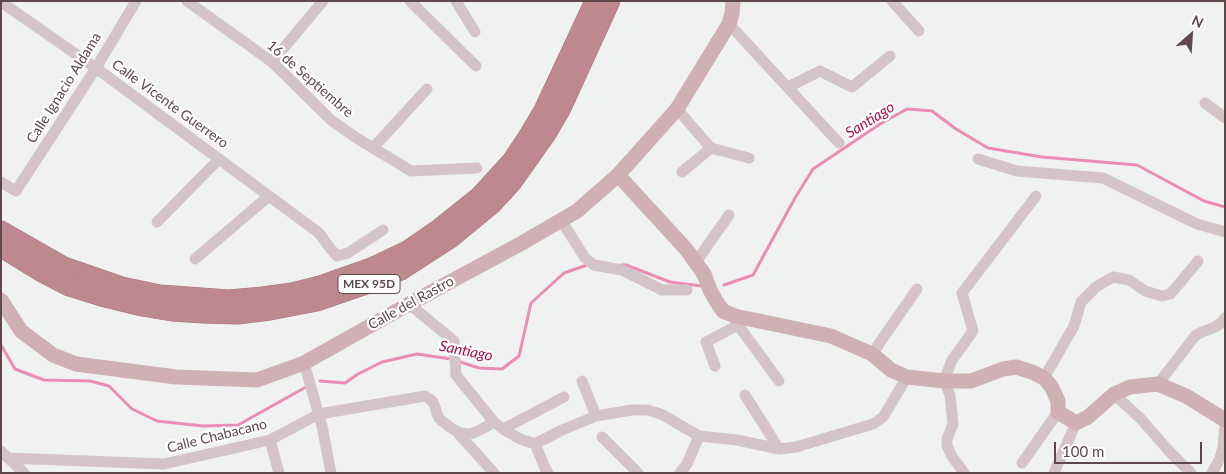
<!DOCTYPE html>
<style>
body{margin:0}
#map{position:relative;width:1226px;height:474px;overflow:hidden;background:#f0f2f1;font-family:Lato,sans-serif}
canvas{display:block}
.frame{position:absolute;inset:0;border:2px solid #5e484c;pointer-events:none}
.north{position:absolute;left:1166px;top:10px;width:50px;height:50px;-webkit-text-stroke:4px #fff;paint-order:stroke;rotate:26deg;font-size:14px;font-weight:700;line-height:20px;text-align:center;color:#5e484c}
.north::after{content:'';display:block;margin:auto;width:18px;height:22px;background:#5e484c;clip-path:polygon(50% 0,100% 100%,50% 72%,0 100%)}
.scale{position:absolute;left:1054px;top:442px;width:148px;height:22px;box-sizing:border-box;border:2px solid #5e484c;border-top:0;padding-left:6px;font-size:15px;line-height:18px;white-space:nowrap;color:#5e484c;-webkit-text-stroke:4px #fff;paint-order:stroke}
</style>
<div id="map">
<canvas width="1226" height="474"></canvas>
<div class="frame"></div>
<div class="north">N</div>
<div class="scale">100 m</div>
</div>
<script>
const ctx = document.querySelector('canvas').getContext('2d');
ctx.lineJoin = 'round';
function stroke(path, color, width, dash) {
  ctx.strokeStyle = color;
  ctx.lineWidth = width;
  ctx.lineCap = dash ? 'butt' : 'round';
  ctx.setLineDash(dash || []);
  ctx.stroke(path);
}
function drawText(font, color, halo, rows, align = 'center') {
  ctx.font = font + ' Lato,sans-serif';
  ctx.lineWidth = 4.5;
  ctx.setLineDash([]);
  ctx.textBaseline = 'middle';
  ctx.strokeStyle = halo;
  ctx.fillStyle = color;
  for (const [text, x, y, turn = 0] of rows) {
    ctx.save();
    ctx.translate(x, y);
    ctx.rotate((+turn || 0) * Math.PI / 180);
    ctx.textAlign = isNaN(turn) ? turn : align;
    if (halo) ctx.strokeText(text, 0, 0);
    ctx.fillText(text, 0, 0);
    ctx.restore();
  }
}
const stream = new Path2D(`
 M621,265H626L670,282L701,286
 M724,285L753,275L795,198L813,169L880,124L907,109L932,111L956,129L988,148L1042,157L1137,165L1204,201L1225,207
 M1,345L15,369L44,380L90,381L109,386L132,409L157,421L203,426L238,425L306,387
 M457,361L479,368L502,369L519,356L531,303L564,273L587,265
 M320,381L345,383L358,374L382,362L417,354L451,359`);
const minor = new Path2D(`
 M187,1L272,62L331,120L355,137L411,171L477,168
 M410,1L476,66
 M456,1L475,32
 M892,1L919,31
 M1,2L96,68L319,233L330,248L337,256L348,253L383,230
 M729,24L839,143
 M272,62L323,1
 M788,87L820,71L852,87L890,56
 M1205,103L1225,118
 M677,109L711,148L682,172
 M373,148L427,89
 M711,148L749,158
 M978,159L1017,171L1103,178L1197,224L1225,232
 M1,182L16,191L96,68L136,1
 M561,220L585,258L594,265L622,270L662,290H687
 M157,222L219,159
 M195,259L269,196
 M696,262L729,215
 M409,304L454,341L456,375L494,422L503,429L520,439L535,444L546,470L548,473
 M735,316L738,325L779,381
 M872,354L917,289
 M304,363L322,426L331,473
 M715,366L706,342L738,325
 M1044,378L1074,326L1081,302L1096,287L1113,277L1129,280L1145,291L1162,296L1170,294L1174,290L1198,261
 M582,381L596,416
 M1158,384L1195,336C1207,327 1215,332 1225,318
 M1114,394L1141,419L1168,450L1191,473
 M745,395L779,449
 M503,429L564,397
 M458,433L494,473
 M602,437L638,473
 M270,440L279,473
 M535,444L562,430L596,416L632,410H647L661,414L699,436L737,440L779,449L796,447L873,424L883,417L907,377
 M1,451L24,473
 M8,458L164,464L270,440L319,414L425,396C438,403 433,407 439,418C442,422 448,425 451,428C468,440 479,431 494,422
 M1022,463L1058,412
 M680,473L687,464L699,436
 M964,473L951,455L947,445V439L953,424L950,395L944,381L952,360L973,331L962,293L1036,196
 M1054,473L1076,423
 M1212,473L1220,458L1223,447L1225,424`);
const major = new Path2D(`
 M618,175L686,249L704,274L710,290L716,301L723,311L735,316L831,336L872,354L891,370L907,377L944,381H971L1003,369L1016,367L1032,372L1044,378L1051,386L1058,401V412L1076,423L1088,417L1114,394L1130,387L1158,384L1186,396L1225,420
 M1,300L21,331L53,355L76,364L176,377L257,380L304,363L409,304L522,243L577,211L618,175L677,109L729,24L732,14L733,1`);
const highway = new Path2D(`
 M1,230L64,266L122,286L160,294L229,299L263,296L292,292L320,285L371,267L407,250L439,228L479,196L511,161L527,137L543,110L594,1
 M1,248L40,272L69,287L101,297L142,307L172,312L203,314L238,315L270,311L317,302L375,282L401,271L452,238L492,205L513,182L547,134L562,108L611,1`);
const shields = [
 [369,284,62]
];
const shieldNames = [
 ["MEX 95D",369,284]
];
const streetNames = [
 ["16 de Septiembre",310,79,41],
 ["Calle Ignacio Aldama",64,88,-58],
 ["Calle Vicente Guerrero",170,104,36],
 ["Calle del Rastro",411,303,-29],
 ["Calle Chabacano",217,436,-14]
];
const waterNames = [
 ["Santiago",870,120,-32],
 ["Santiago",466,351,11]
];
stroke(stream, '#ec8cb6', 3);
stroke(highway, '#aa737a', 19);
stroke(minor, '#d5c4c7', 11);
stroke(major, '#cfb0b5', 15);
stroke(highway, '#be888f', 18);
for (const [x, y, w] of shields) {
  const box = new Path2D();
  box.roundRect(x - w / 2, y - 9.5, w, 19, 4);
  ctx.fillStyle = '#fff';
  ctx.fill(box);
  stroke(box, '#5e484c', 1);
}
drawText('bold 12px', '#5e484c', null, shieldNames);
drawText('14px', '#5e484c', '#fff', streetNames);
drawText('italic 15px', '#ac0d52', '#fff', waterNames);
</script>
